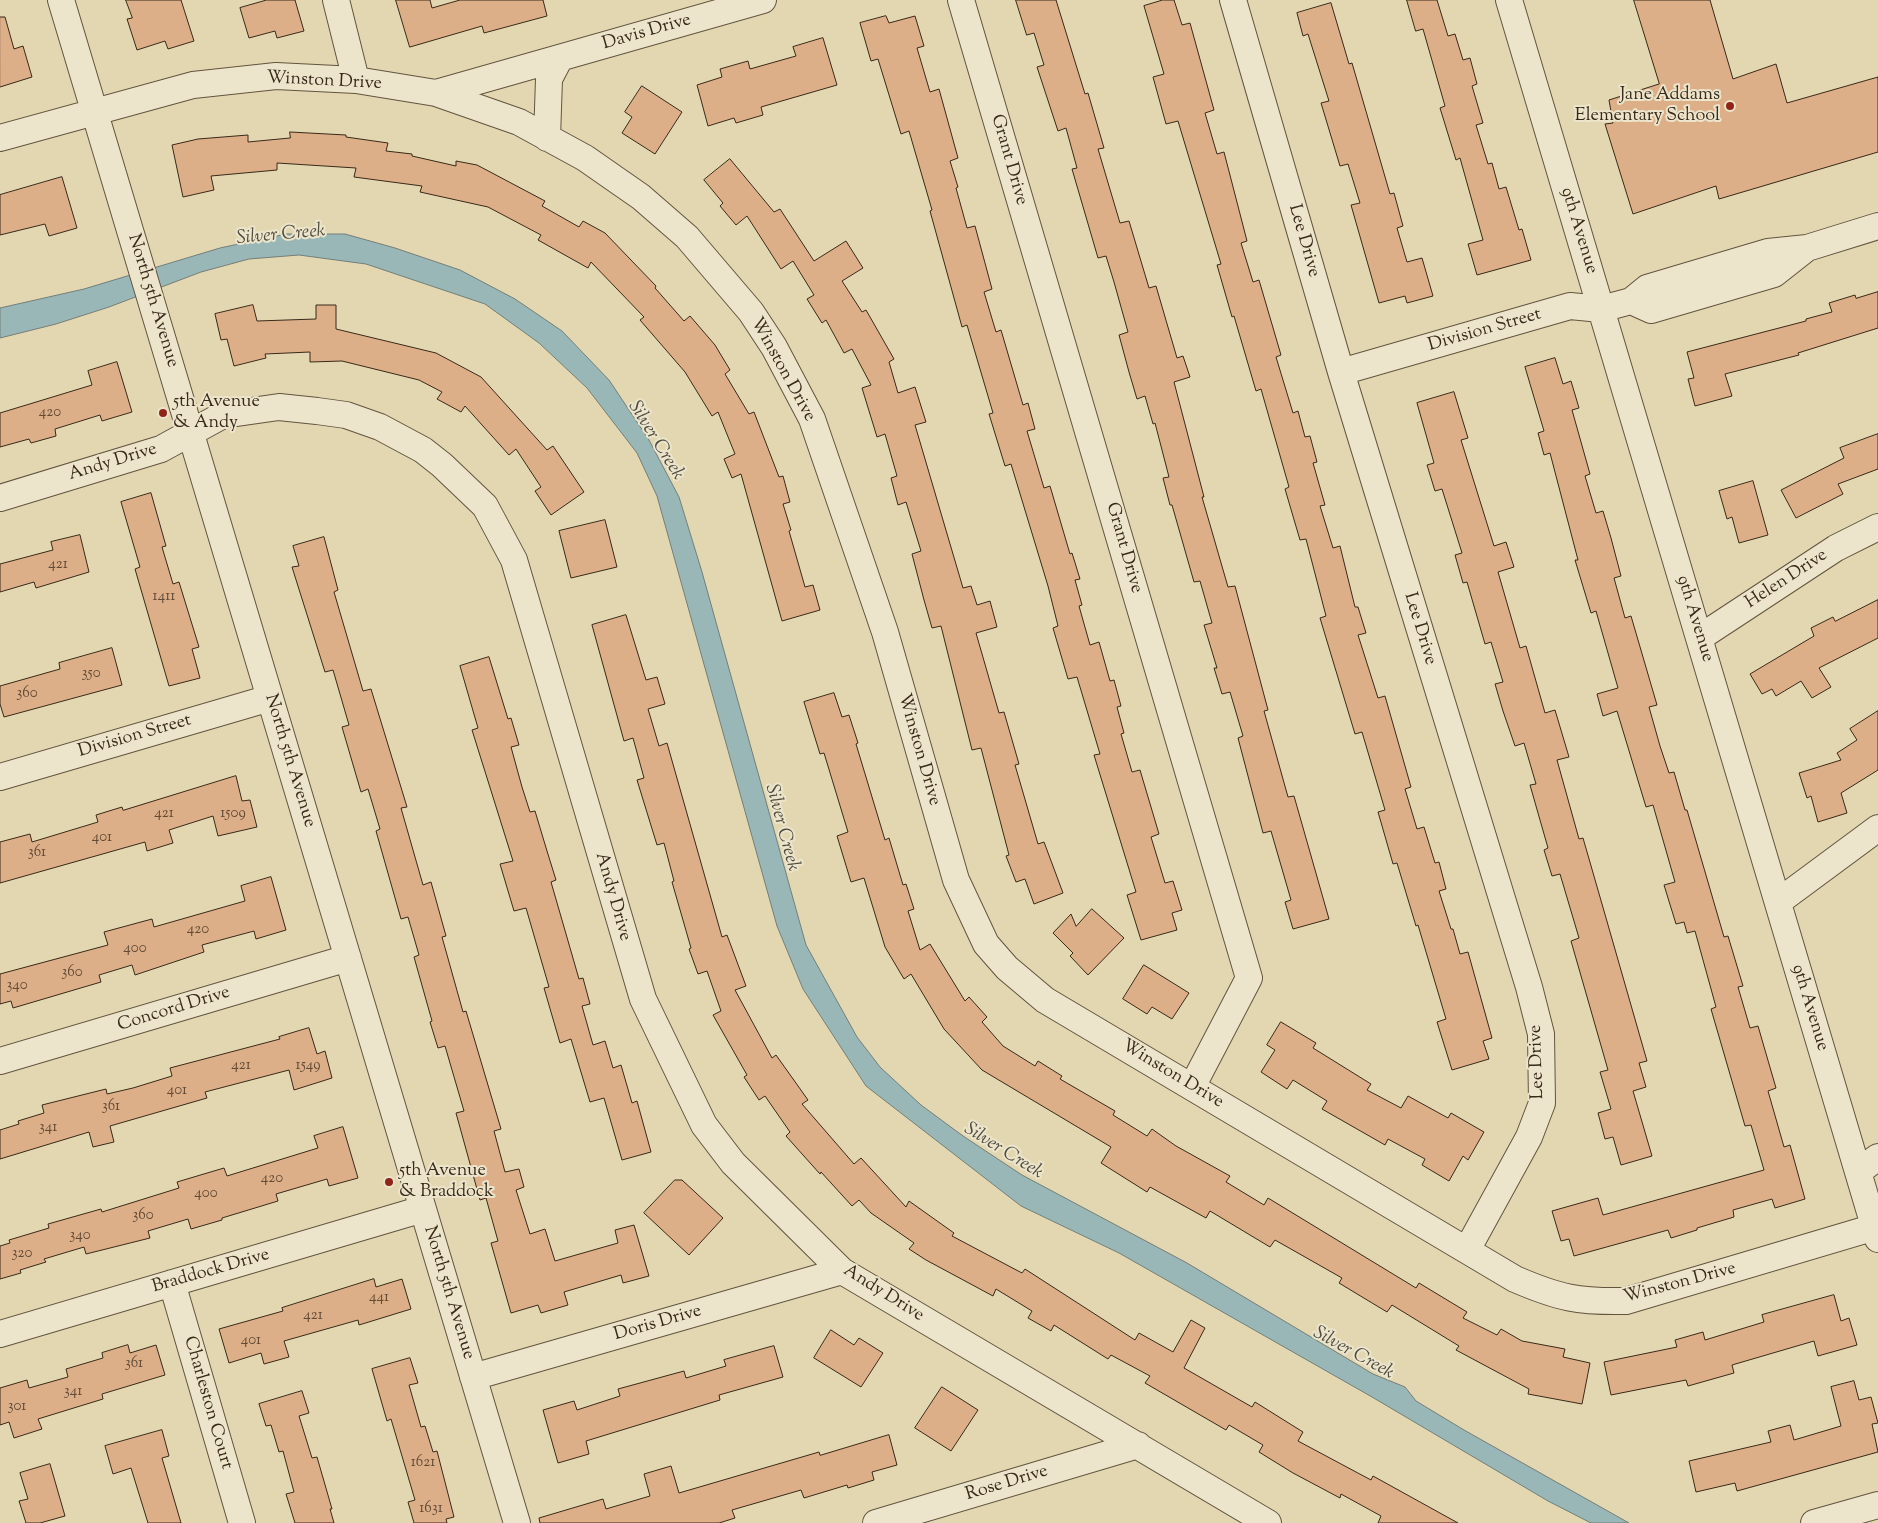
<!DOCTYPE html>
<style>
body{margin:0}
canvas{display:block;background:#e2d7b0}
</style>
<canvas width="1878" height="1523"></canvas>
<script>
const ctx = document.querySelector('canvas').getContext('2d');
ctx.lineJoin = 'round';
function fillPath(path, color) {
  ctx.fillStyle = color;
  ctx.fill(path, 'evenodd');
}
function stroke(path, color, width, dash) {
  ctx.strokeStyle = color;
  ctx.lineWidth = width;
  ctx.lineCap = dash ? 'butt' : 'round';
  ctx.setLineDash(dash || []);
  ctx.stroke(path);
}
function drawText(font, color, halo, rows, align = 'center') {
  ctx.font = font + ' "Sorts Mill Goudy",serif';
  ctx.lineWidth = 4;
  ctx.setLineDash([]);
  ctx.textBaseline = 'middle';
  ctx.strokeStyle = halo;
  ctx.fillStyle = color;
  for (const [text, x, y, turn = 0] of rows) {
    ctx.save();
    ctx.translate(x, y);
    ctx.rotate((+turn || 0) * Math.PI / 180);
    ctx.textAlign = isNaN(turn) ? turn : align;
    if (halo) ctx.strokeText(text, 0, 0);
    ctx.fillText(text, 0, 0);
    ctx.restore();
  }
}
const water = new Path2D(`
 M287,234H345L395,248L460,270L515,299L562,331L609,380L649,440L679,497L702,572L806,945L857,1037L880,1067L921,1105L963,1136L1022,1175L1187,1263L1373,1374L1405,1387L1416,1401L1464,1430L1629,1523H1591L1548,1501L1372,1397L1119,1253L1021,1206L866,1086L803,989L777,926L657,496L637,453L587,388L539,343L485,304L366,264L299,255L249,259L201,272L109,307L56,324L0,338V308L84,289L220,248Z`);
const building = new Path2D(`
 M126,0H181L194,41L168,49L165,41L137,50L127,19L132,18Z
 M267,0H295L304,31L277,38L275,31L249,38L240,8Z
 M396,0H430L432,8L460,0H543L547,16L484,33L482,26L410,47Z
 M1016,0H1056L1085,94L1088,93L1104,148L1098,149L1120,223L1129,221L1149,288L1156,286L1177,358L1183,356L1190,377L1174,382L1204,497H1202L1228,587L1235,586L1268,710L1264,711L1288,797L1294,796L1329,919L1293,929L1285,902L1291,900L1271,831L1263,833L1238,738L1243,736L1230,692L1222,694L1214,668H1217L1204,625L1212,623L1200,581L1194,582L1172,505H1170L1163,478L1169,477L1155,423L1153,424L1145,396L1137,399L1129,372L1119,335L1128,332L1114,282L1106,256L1098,258L1072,169L1077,168L1066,128L1058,131L1037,67L1044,65L1034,33L1027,35Z
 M1163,0H1174L1182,25L1190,23L1214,110L1205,113L1217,154L1224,152L1247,241L1241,243L1253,282L1259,280L1281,355L1276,357L1293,413L1298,411L1305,437L1310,436L1317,462L1313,463L1325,505L1320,506L1333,548L1340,546L1355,607H1358L1366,633L1358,635L1378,698L1385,696L1411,787L1405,789L1417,829L1424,827L1435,863L1439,862L1446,889L1439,891L1451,929H1453L1460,954L1468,952L1492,1038L1483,1041L1489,1059L1452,1070L1437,1022L1446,1019L1418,925L1416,926L1397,863L1393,864L1378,812L1385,810L1362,732L1355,734L1320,618L1326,616L1306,539L1300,540L1285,489L1289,487L1261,389L1256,391L1234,316L1232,317L1217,265L1221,264L1178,121L1166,124L1153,77L1164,74L1144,6Z
 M1407,0H1437L1448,36L1455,34L1463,60L1470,58L1477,84L1472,86L1483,123L1476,125L1488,164L1492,163L1499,189L1506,187L1519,230L1522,229L1531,260L1477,275L1468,244L1483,240L1460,158L1456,160L1440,108L1445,106L1423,29L1416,31Z
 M1634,0H1710L1733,79L1776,64L1787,103L1878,77V152L1719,199L1716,186L1633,214L1605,124L1613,123L1609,100L1659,84Z
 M1331,3L1349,64L1352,63L1390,194L1394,193L1403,226L1397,228L1407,262L1422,258L1433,296L1407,303L1405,296L1379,303L1351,205L1360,203L1348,164L1340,166L1321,103L1329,101L1308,34L1303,36L1297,13Z
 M886,16L889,23L915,16L924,46L917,48L930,92L939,89L958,158L950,161L958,187L956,188L967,228L975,226L992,289L984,292L996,332L1001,330L1023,405L1028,403L1035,429L1027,431L1044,488L1050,486L1070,554L1072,553L1080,579L1075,580L1082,605L1079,606L1090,645L1099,642L1110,681L1114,680L1121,706L1117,707L1124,733L1121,734L1132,772L1140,770L1159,834L1151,837L1165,883L1173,881L1182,910L1172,913L1177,930L1141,940L1127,895L1136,892L1094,755L1100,754L1077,677L1068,679L1053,628L1058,626L1048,586L1011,464L1005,466L989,414L993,413L967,325L962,327L930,211L932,210L909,131L901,134L878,59L871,61L860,23Z
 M0,17H5L14,49L23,46L32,77L0,87Z
 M823,38L837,85L761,107L763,115L736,123L734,118L708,126L697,85L722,77L720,69L748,61L750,69L796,56L793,47Z
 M642,86L682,112L655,154L622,133L632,117L625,112Z
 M290,132L346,135V137L388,143L386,151L412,154V156L456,166V161L477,165L545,201L542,206L579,227L583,221L605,233L656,286L655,288L684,321L690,316L715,345L730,370L725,374L749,414L754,412L779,477L783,476L790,502L783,504L791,530L789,531L805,587L813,585L820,610L782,621L741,474L732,478L724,459L735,454L718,412L712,416L685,372L640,320L644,317L591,262L588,268L538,240L541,235L488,207L420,192L422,186L354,177L356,168L277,163V170L211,176L214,190L183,197L172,145L198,139L248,135V142L290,138Z
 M730,159L774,212L780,209L814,261L846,241L863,268L842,281L862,312L866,310L894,359L889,362L898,393L915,387L926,422L915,425L963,588L971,586L977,605L990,601L997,627L976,633L999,713L1004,712L1019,764L1015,765L1038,844L1044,842L1063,893L1034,904L1025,879L1016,882L1006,856L1009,855L981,748L972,750L941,626L932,628L924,600L912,554L921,551L906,502L898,505L891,478L897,476L885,434L877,437L862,388L871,385L852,349L844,353L826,320L822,323L807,299L814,295L793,261L781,269L747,216L736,225L720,206L723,203L704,180Z
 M62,177L77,228L49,236L45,224L0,235V195Z
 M1878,292V328L1798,353L1799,355L1725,374L1732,396L1695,406L1688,379L1694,378L1687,352L1806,321V319L1832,312L1829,303L1855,295L1856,298Z
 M253,305L257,321L316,319V305H336V329L436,353L481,377L547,450L553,446L584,492L551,515L535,491L541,487L516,449L509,455L465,406L461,412L437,399L442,392L419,380L342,361L310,362V352L265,354L266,358L234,366L227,339L221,340L215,314Z
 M1555,358L1563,384L1571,381L1579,408L1572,410L1590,474L1585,476L1596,513L1603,511L1611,538L1621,576L1614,578L1625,618L1631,616L1657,705L1649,707L1660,746L1669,773L1674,772L1685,810H1687L1724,937L1728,936L1743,986L1738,987L1750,1028L1758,1026L1776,1088L1768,1091L1784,1147L1790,1145L1805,1199L1775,1208L1772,1199L1733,1210L1734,1217L1697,1228V1230L1671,1238L1668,1230L1574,1256L1569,1239L1561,1241L1552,1211L1598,1198L1603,1215L1764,1170L1751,1125L1745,1126L1711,1009L1716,1007L1695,931L1687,933L1684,922L1676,924L1664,885L1675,882L1653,805L1646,807L1617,711L1603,716L1597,694L1618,688L1596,611L1591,613L1575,560H1578L1550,453L1544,455L1538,433L1544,431L1525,367Z
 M117,362L132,412L102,421L100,415L55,429L56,436L31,443L29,439L0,447V413L92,385L88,371Z
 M1454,392L1468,438L1461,440L1494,546L1506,542L1514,567L1498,572L1520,648L1526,646L1545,713L1555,710L1569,757L1557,760L1579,839L1583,838L1602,904L1647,1061L1639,1063L1646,1087L1633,1091L1652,1156L1621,1165L1613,1137L1605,1139L1598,1113L1611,1109L1600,1072L1608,1070L1571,941L1579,938L1560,874L1552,876L1544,850L1548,848L1530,785L1536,784L1524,743L1515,746L1503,711L1495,684L1503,682L1491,642L1485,644L1467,582L1463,583L1455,555L1462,553L1442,489L1435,491L1427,465L1434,463L1417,403Z
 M1878,434V469L1838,484L1843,494L1796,518L1781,490L1844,458L1840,448Z
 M1753,481L1768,535L1739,543L1732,517L1727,519L1719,491Z
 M151,493L166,546L162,547L173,584L179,582L199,647L192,649L200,678L169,686L135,569L140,567L121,502Z
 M605,520L617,567L571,578L559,531Z
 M80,535L89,572L36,588L34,582L0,592V564L53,550L51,542Z
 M324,537L338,590L334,592L363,691L371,689L407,807L401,808L423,885L431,882L446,936L442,937L463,1012L466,1011L501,1129L494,1131L505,1172L519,1169L524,1187L516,1190L530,1234L545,1229L555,1261L618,1243L615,1230L634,1225L649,1276L623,1283L621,1275L564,1292L568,1305L541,1313L538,1305L511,1313L491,1243L498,1241L486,1198L480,1200L456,1113L464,1111L445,1046L438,1048L430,1022L432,1021L414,957L419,955L408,917L401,919L376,831L380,829L368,789L361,792L342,727L349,725L333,670L325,672L292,567L299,566L293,546Z
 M1878,600V638L1819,668L1831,687L1812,698L1801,681L1776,696L1772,689L1762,694L1750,674L1814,636L1811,628L1833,617L1835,621Z
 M626,615L646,680L657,677L665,704L648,709L659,746L667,743L722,937L727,935L746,986L735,990L772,1058L776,1055L808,1100L802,1104L854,1164L861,1158L906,1207L909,1201L954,1233L952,1236L1022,1273L1025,1269L1135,1340L1139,1333L1173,1352L1191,1320L1205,1328L1184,1368L1252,1407L1255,1402L1303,1432L1298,1441L1371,1480L1373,1476L1458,1523H1378L1381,1516L1341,1494L1340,1498L1293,1473L1259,1452L1263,1445L1229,1425L1226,1430L1145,1383L1150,1376L1111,1355L1108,1359L1054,1325L1051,1331L1028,1318L1032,1311L996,1289L993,1296L926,1260L909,1249L914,1243L871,1213L859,1200L852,1206L821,1172L820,1174L786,1136L790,1132L765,1096L759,1100L744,1077L747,1075L713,1015L721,1011L707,971L698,974L689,949L691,948L672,882L674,881L664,843L657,845L637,780L644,778L633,738L624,741L592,625Z
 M112,648L122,685L4,717L0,704V686L60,669L59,663Z
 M489,657L508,719L511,718L519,745L511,747L522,787L530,812L535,811L547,851L556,880L551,882L579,979L583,978L590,1004L582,1006L593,1045L605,1041L613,1068L621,1065L632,1103L637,1101L651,1152L622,1160L604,1098L590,1102L571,1039L560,1043L544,988L549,987L526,908L514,911L500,864L513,861L472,730L478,728L460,666Z
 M834,693L842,717L849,715L858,743L856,744L885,840L889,838L903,885L906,884L914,909L908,911L920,950L930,944L965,1001L969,997L987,1017L982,1022L1003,1046L1035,1066L1038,1061L1062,1076L1060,1079L1115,1111L1113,1115L1147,1136L1152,1129L1176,1146L1230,1176L1226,1182L1264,1205L1268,1198L1416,1288L1419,1283L1467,1312L1463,1318L1497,1335L1501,1329L1522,1341L1565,1349L1563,1357L1590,1363L1582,1404L1528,1394L1529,1389L1456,1350L1459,1346L1392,1305L1387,1312L1339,1283L1342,1278L1275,1240L1270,1247L1210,1211L1206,1218L1150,1187L1147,1192L1101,1163L1111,1147L982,1070L944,1029L911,974L904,979L885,947L864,878L851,882L837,836L848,832L824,753L820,754L804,702Z
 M1878,711V770L1841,793L1847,813L1818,822L1811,796L1807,798L1799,773L1841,760L1837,753L1857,740L1850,729Z
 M236,776L242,801L250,800L257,827L218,836L213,816L169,830L173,843L147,851L145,842L0,883V842L30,834L32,842L98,822L96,815L122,807L123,810Z
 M271,877L286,930L256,939L254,931L202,945L204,952L135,975L132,965L99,975L101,982L13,1008L11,1001L0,1004V974L108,945L104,932L152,919L154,927L245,901L241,886Z
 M1092,909L1124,938L1088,975L1070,956L1073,953L1053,933L1071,914L1076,926Z
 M1144,965L1189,993L1172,1019L1152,1007L1147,1014L1123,999Z
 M1281,1022L1316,1043L1313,1048L1371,1084L1367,1090L1401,1108L1408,1096L1448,1118L1451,1113L1484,1132L1468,1160L1463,1156L1449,1181L1422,1165L1425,1159L1388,1139L1385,1145L1322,1109L1327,1101L1293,1080L1287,1089L1261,1072L1275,1050L1267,1045Z
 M309,1028L317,1054L325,1051L332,1078L294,1090L289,1070L205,1092L207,1098L110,1126L114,1142L93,1147L89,1132L0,1159V1130L19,1124L18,1121L44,1113L42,1105L106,1089L107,1094L133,1088L172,1076L170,1068L280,1039L279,1037Z
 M343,1127L358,1178L329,1186L327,1179L276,1194L278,1201L222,1218V1220L191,1229L188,1219L148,1231L150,1238L86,1254L84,1247L44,1259L46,1262L20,1270L21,1273L0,1279V1246L10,1243L9,1240L49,1228L48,1224L101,1209L102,1212L179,1188L177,1182L224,1168L227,1176L318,1148L314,1136Z
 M675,1180H682L723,1218L689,1255L644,1213Z
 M374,1279L376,1287L402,1279L411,1309L359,1325L358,1320L284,1341L289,1357L264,1364L261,1353L229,1363L219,1329L283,1311L282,1308Z
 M1834,1295L1841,1321L1849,1318L1857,1345L1818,1356L1814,1341L1732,1365L1734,1373L1688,1386L1686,1380L1611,1395L1604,1362L1677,1347L1675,1340L1703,1332L1705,1340L1764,1322L1762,1315Z
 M831,1330L854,1345L859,1338L883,1353L861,1387L814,1358Z
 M128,1345L130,1353L156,1345L165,1375L102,1394L103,1399L38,1419L42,1429L14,1438L9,1422L0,1425V1388L27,1380L29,1388L68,1377L66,1369L103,1358L102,1353Z
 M774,1346L783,1377L719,1395L720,1400L586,1441L589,1454L558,1463L543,1410L574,1401L577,1410L620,1396L618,1389L684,1371L686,1378L726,1366L724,1360Z
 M410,1358L418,1383L409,1385L421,1427L425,1426L433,1452L437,1451L454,1517L446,1519L447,1523H414L408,1502L415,1500L391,1419L387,1421L372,1369Z
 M1854,1381L1859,1400L1871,1397L1878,1423L1872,1424L1878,1452L1737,1491L1735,1483L1696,1492L1689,1461L1771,1442L1768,1431L1790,1425L1794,1440L1841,1426L1831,1387Z
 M942,1387L978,1410L951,1451L915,1428Z
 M302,1391L309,1413L299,1416L312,1458L317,1457L332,1509H330L334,1523H295L286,1494L294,1492L283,1451L279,1452L271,1425L266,1426L259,1404Z
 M162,1430L169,1456L162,1458L181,1523H148L131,1468L113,1474L105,1446Z
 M889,1435L897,1465L872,1472L874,1480L848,1488L847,1485L804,1498L801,1490L732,1510L735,1518L719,1523H540L539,1518L603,1499L606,1509L650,1496L644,1474L671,1466L679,1493L819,1452L820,1455Z
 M50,1464L65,1516L40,1523H26L19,1501L28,1499L20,1473Z`);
const minor = new Path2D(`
 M61,0L517,1523
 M336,0L356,80
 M961,0L1249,978L1192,1087
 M1233,0L1341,372L1529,987L1541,1034L1542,1103L1529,1137L1467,1250
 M1509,0L1878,1239
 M436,93L763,0
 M0,138L193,85L276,76L356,80L436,93L519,122L585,158L641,197L687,237L751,312L774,347L812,419L885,632L956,880L986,944L1007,968L1045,1000L1515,1279C1559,1298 1578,1302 1626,1301L1875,1227
 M547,138L549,79L560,58
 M1631,301L1651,310L1774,274L1807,248
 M1341,372L1570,306L1601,309L1631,301L1647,288L1768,252L1807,248L1878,226
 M0,498L161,449L223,415L279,407L317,411L346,415L380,427L423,450L442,465L485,506L514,560L643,999L704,1125L733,1163L842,1271L1268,1523
 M1699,638L1836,548L1878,527
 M0,777L270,698
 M1778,902L1878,828
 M0,1061L348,958
 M1858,1172L1878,1157
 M172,1283L242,1523
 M0,1334L423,1209
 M473,1377L842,1271
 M876,1523L1138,1445
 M1814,1523L1878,1505`);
const markers = [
 [1730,106,5,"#8f2418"],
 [163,413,5,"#8f2418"],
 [389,1182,5,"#8f2418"]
];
const numberNames = [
 ["420",50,413],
 ["421",58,565],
 ["1411",164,597],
 ["350",91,674],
 ["360",27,694],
 ["421",164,814],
 ["1509",233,814],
 ["401",102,838],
 ["361",37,853],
 ["420",198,930],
 ["400",135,949],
 ["360",72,973],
 ["340",17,986],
 ["421",241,1066],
 ["1549",308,1066],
 ["401",177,1091],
 ["361",111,1107],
 ["341",48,1128],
 ["420",272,1179],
 ["400",206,1194],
 ["360",143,1216],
 ["340",80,1236],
 ["320",22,1254],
 ["441",379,1298],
 ["421",313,1316],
 ["401",251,1341],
 ["361",134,1364],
 ["341",73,1392],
 ["301",17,1407],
 ["1621",423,1463],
 ["1631",431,1509]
];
const streetNames = [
 ["Davis Drive",647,33,-16],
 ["Winston Drive",324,82,3],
 ["Grant Drive",1008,160,74],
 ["9th Avenue",1578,231,73],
 ["Lee Drive",1303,241,74],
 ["North 5th Avenue",152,301,73],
 ["Division Street",1485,331,-16],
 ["Winston Drive",782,370,61],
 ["Andy Drive",113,463,-17],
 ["Grant Drive",1123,548,74],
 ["Helen Drive",1787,580,-33],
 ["9th Avenue",1694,619,73],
 ["Lee Drive",1419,629,73],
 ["Division Street",135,737,-16],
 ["Winston Drive",918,750,74],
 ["North 5th Avenue",289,761,73],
 ["Andy Drive",612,897,74],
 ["9th Avenue",1809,1008,73],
 ["Concord Drive",174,1010,-17],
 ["Lee Drive",1538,1062,-92],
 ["Winston Drive",1172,1075,31],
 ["Braddock Drive",211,1272,-16],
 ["Winston Drive",1680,1284,-15],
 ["North 5th Avenue",448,1293,73],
 ["Andy Drive",883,1294,32],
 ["Doris Drive",658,1324,-16],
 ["Charleston Court",207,1403,74],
 ["Rose Drive",1007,1484,-17]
];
const poiNames = [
 ["Jane Addams",1720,96,"right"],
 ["Elementary School",1720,117,"right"],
 ["5th Avenue",173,403],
 ["& Andy",173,424],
 ["5th Avenue",399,1172],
 ["& Braddock",399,1193]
];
const waterNames = [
 ["Silver Creek",281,236,-5],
 ["Silver Creek",655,441,58],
 ["Silver Creek",781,828,75],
 ["Silver Creek",1003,1152,32],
 ["Silver Creek",1353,1354,29]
];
fillPath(water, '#9ab7b7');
stroke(water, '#737e78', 1);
fillPath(building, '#ddaf88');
stroke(building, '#392919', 1);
stroke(minor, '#63543f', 28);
stroke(minor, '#ece5cc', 26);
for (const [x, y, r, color] of markers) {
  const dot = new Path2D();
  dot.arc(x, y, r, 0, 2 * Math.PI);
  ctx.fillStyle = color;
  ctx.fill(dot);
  stroke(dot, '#ece5cc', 2);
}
drawText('15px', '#624a35', null, numberNames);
drawText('18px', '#392919', '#ece5cc', streetNames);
drawText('18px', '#392919', '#ece5cc', poiNames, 'left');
drawText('italic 19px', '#514c40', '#ece5cc', waterNames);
</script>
